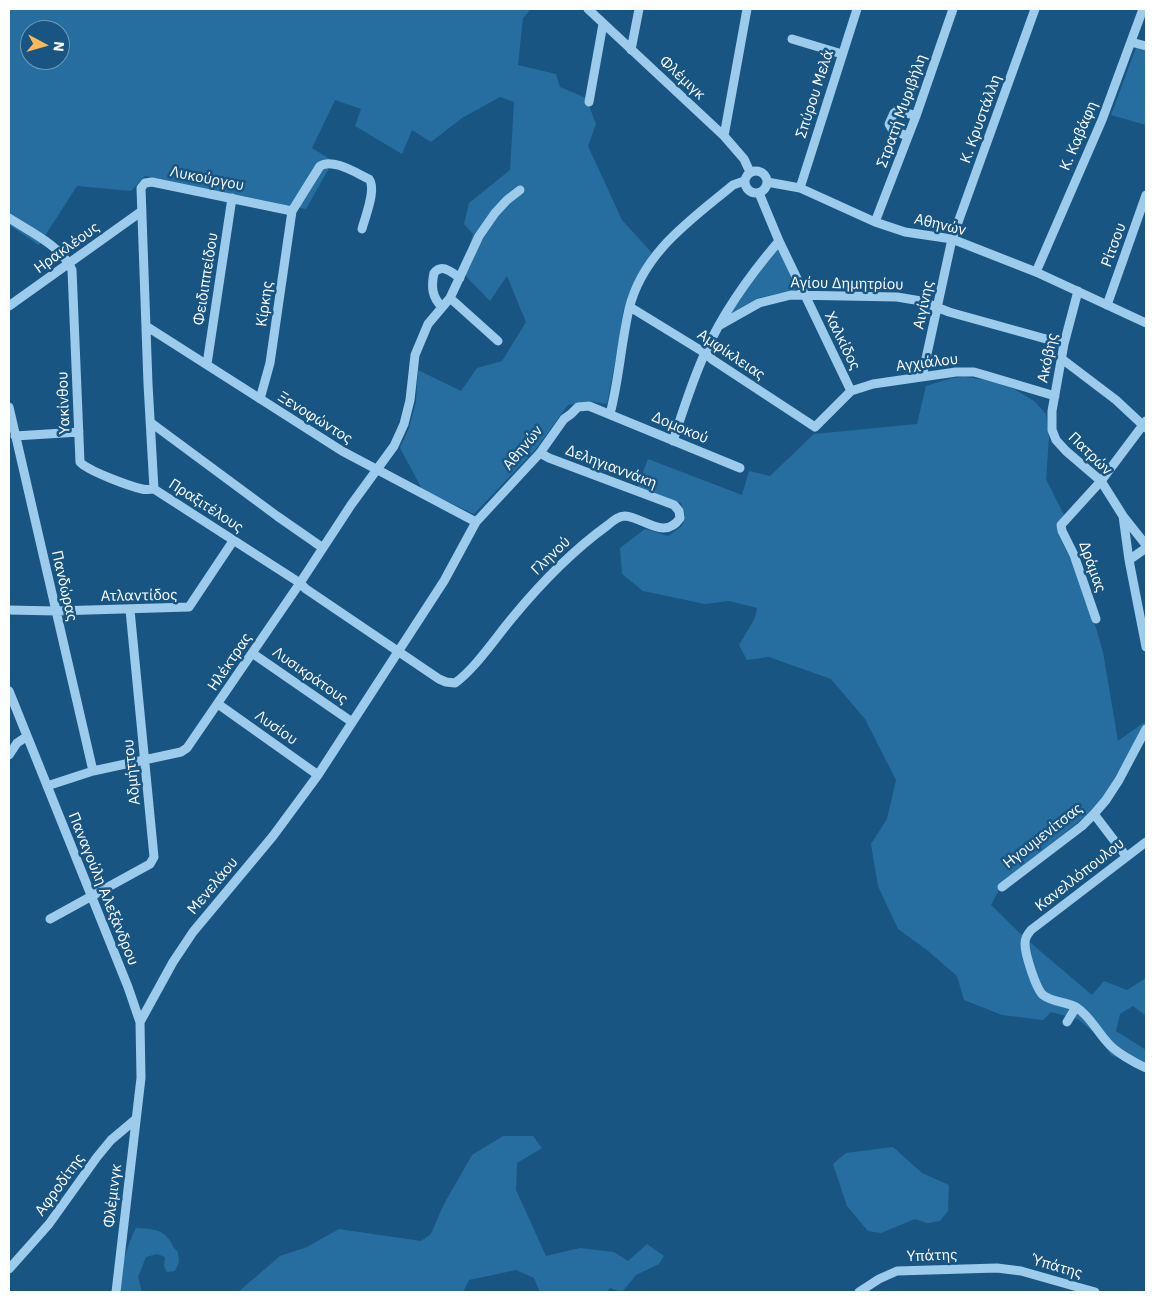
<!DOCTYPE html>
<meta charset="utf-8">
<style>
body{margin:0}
#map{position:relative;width:1155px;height:1301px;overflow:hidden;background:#185582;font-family:"IBM Plex Sans",sans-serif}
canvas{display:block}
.frame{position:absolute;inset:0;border:10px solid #fff;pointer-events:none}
.north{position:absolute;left:20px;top:20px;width:50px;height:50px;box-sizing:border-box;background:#185582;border:1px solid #7499b4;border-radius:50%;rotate:96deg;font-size:14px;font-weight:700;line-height:20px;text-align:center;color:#fff}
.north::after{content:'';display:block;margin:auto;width:18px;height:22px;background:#ffb857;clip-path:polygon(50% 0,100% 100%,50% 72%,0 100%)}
</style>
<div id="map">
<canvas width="1155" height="1301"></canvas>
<div class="frame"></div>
<div class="north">N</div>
</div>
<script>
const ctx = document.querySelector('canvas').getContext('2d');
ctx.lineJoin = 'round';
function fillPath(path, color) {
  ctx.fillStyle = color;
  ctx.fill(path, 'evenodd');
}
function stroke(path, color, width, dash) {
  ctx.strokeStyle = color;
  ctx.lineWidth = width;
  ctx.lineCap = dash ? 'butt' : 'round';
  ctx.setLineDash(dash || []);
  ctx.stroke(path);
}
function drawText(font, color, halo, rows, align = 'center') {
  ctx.font = font + ' "IBM Plex Sans",sans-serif';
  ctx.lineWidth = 5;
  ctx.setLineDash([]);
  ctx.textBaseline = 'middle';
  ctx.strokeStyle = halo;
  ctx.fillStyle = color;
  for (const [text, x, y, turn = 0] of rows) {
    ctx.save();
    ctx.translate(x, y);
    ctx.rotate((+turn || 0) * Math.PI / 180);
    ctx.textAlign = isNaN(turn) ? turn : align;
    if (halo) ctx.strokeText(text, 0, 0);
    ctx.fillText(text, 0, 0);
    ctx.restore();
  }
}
const green = new Path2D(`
 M9,9H531L523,18L518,65L556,74L560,87L586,98L596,124L588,146L622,220L652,253L634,285L623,311L618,346L607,404L589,401L568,405L536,449L474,514L422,489L400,448L409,428L416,402L418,370L461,391L477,368L502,361L526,322L507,276L490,301L462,272L473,234L464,224L469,203L510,170L514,102L500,97L462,118L431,142L412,130L402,154L355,126L361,109L335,100L312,148L333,161L306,209L145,176L131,191L77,186L39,245L9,225ZM30,30H60V60H30Z
 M1136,48L1146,51V125L1111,115Z
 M778,248L798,289L758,298L730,314L760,270Z
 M964,377L987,380L1014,389L1034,401L1046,414L1049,438L1046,479L1064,515L1059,521L1057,532L1083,584L1103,652L1118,741L1146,721V724L1098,806L1002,884L991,905L1026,939L1092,995L1104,981L1127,990L1146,978V1016L1133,1006L1120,1014L1116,1031L1146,1050V1069L1111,1055L1098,1036L1078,1019L1051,1012L1043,1020L1002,1015L964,1000L957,976L927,950L898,929L878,886L871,844L887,819L896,780L865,719L831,679L769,657L747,660L739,645L755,618L757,608L729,601L705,604L643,591L622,574L620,548L645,529L668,536L682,526L685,515L681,503L637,488L648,459L742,495L749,471L770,476L814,434L917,424L926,386L952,378Z
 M503,1136H533L542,1148L517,1163L516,1190L546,1256L580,1248L614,1252L628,1261L647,1244L664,1256L659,1264L636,1275L622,1292L610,1288L606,1292H540L534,1278L516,1270L469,1280L463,1292H238L280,1256L307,1247L339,1229L421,1241L431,1234L443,1206L472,1155Z
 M893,1147L922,1173L949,1185L948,1211L940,1221L927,1223L915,1219L881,1233L868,1231L847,1206L833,1164L846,1153Z
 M136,1228C148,1229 160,1228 168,1238C172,1243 173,1248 178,1252L179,1262L175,1271L167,1272L164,1266L165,1257L157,1254L146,1257L138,1277L142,1292H118L119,1281L123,1276L121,1273C124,1258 129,1241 136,1228Z`);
const minor = new Path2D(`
 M588,9L724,136L744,159L750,172
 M792,39L842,54
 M1131,42L1146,46
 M631,50L639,9
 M589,102L603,24
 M724,136L747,9
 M908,136L893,131L889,124L894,113L898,110L916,116
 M745 182a11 11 0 1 1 22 0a11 11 0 1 1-22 0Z
 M767,182L800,188L875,222L905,232L952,239L1036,272L1146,323
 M800,188L857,9
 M759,193L779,241L851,391
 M292,211L152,182L145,183L141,188L148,384L154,489L300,583L306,589L439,679L446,682L455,683C475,669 496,637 513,617C541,583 572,551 608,525C613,521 618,516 625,516C643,517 665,541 680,518L679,511L674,505L549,458L540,453
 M9,218C29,231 63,247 72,270L80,462C88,471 129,486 142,489C146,490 150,489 154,489
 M875,222L916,116L953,9
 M1036,272L1102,120L1143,9
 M1078,291L1064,344L1052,411V430L1056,440L1066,451L1101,481L1123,516L1146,545
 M450,298L498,341
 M1107,305L1146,195
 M9,306L142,211
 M442,307C432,297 431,287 434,273C442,263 451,272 460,278
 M630,307L705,353L713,360L815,427L851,391L873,384L956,372H974L988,376L1055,396
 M720,325L759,303L791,295L897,297L921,301L949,312L1064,344
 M146,326L342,451L476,522
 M1062,359L1116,400L1146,428
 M207,364L232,198
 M922,377L952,239L1035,9
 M260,399L270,363L292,211L320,166C333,158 356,173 369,179C377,189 365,217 362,229
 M9,407L93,771
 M610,414C619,380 621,344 629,309C643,252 691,220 733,185L744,181
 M150,422L277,516L323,548
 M15,436L79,432
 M673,441C683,411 692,381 705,353C723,312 750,275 779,241
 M1123,516L1129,560L1146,647
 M1129,560L1146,548
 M9,610L56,611L189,607L233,541
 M1096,619L1074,555L1062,531L1061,525L1101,481L1146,421
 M252,653L352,722
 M9,691L128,987L140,1022L141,1078L116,1292
 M218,704L318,775
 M9,755L17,743L26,737
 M47,786L93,771L181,752L187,748L300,583L351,505L394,446L404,424L410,400L415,355L428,324L450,298L479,236L495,213L507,200L520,190
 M1094,814L1126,856
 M1002,887L1082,826L1094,814L1106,800L1119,780L1146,729
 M50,919L150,864L154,857L130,610
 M1076,1007C1090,1016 1096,1030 1107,1042C1115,1052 1135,1063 1146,1068
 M140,1022L173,962L193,932L273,836L318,775L444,581L476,522L540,453L564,419L571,414L578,407L589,406L740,468
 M1067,1022L1076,1007C1066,1002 1052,1002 1043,995C1036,989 1025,954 1025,944C1025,938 1027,935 1031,930L1146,842
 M9,1269L49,1224L97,1157L111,1140L136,1119
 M859,1292L879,1279L897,1271L997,1268L1021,1271L1095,1292`);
const streetNames = [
 ["Φλέμιγκ",682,78,43],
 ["Σπύρου Μελά",815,94,-72],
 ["Στρατή Μυριβήλη",902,111,-70],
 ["Κ. Κρυστάλλη",981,119,-70],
 ["Κ. Καβάφη",1079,136,-67],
 ["Λυκούργου",207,179,11],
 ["Αθηνών",940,225,13],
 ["Ρίτσου",1114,245,-70],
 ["Ηρακλέους",67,248,-36],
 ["Φειδιππείδου",206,279,-81],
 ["Αγίου Δημητρίου",847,284,1],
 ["Κίρκης",265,304,-82],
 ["Αιγίνης",924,305,-78],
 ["Χαλκίδος",842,341,64],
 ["Αμφίκλειας",731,355,34],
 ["Ακόβης",1048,358,-78],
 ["Αγχιάλου",927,363,-7],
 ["Υακίνθου",64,403,-92],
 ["Ξενοφώντος",315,418,32],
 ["Δομοκού",680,428,23],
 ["Αθηνών",523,448,-50],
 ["Πατρών",1090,454,44],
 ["Δεληγιαννάκη",611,467,21],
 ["Πραξιτέλους",206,506,33],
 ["Γληνού",551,556,-44],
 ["Δράμας",1092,567,70],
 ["Πανδώρας",64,586,77],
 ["Ατλαντίδος",139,596,-1],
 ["Ηλέκτρας",230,662,-56],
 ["Λυσικράτους",310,676,35],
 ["Λυσίου",276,728,35],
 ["Αδμήττου",132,772,-96],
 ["Ηγουμενίτσας",1043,836,-38],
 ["Κανελλόπουλου",1080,875,-38],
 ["Μενελάου",213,886,-50],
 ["Παναγούλη Αλεξάνδρου",103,889,68],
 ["Αφροδίτης",60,1185,-54],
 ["Φλέμινγκ",113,1196,-83],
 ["Υπάτης",932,1256,-2],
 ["Ύπάτης",1057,1267,16]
];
fillPath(green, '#276ea0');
stroke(minor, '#9ccbec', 9);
drawText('15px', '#fff', '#185582', streetNames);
</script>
